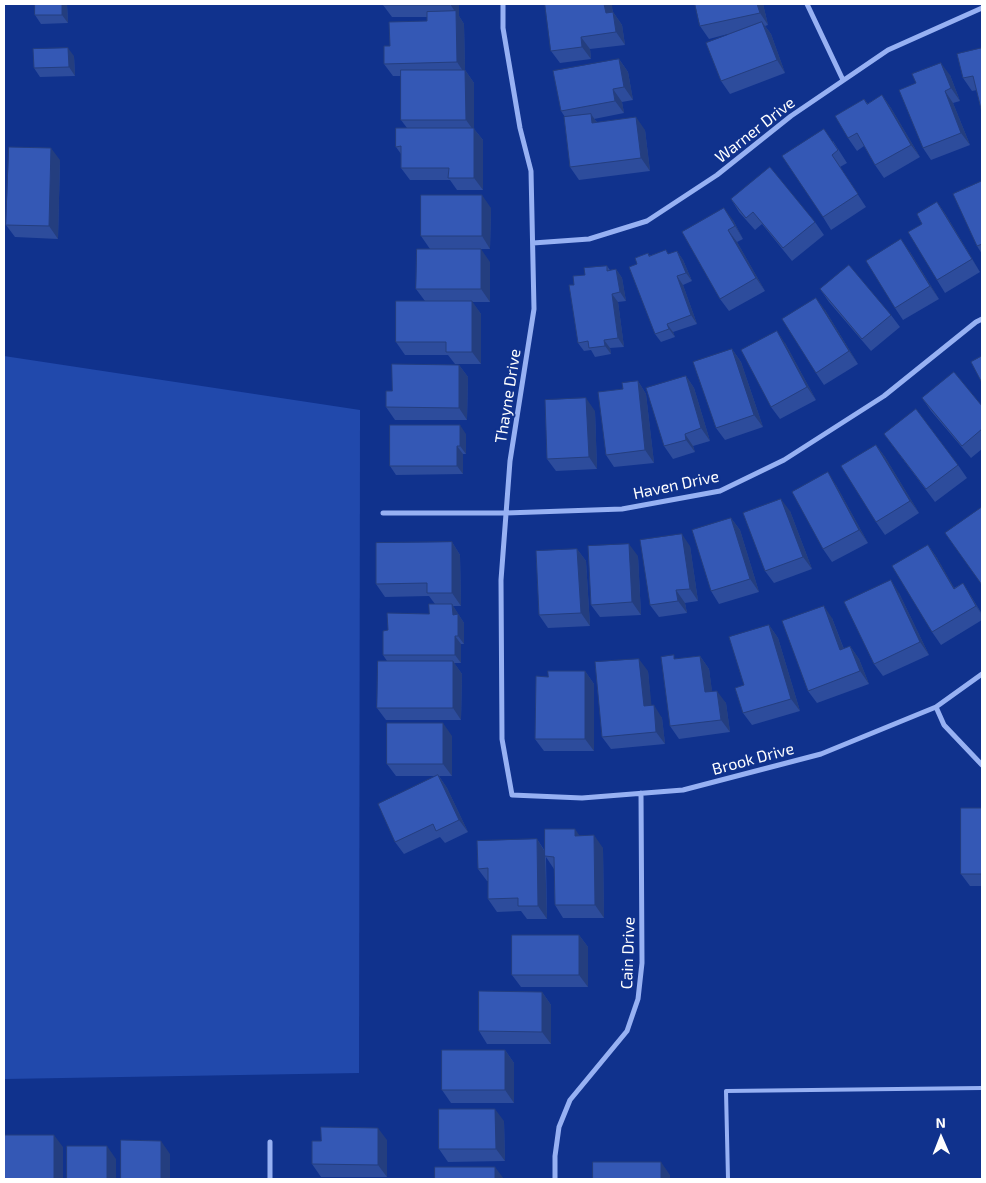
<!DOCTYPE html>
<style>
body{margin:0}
#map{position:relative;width:986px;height:1183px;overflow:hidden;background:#10328d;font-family:"Exo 2",sans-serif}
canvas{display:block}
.frame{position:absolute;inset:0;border:5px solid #fff;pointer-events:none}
.north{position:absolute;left:916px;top:1113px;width:50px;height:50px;-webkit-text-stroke:4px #10328d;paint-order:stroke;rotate:359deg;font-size:14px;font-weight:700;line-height:20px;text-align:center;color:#fff}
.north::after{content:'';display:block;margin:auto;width:18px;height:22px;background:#fff;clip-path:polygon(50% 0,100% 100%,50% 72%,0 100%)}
</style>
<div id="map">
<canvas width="986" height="1183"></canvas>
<div class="frame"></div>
<div class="north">N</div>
</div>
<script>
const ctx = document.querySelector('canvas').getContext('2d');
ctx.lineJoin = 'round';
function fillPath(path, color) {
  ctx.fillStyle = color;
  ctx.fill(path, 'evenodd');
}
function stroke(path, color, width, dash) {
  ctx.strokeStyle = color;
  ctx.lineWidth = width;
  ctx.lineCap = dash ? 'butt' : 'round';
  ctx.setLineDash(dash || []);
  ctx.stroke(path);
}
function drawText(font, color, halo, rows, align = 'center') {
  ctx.font = font + ' "Exo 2",sans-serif';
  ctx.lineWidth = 4;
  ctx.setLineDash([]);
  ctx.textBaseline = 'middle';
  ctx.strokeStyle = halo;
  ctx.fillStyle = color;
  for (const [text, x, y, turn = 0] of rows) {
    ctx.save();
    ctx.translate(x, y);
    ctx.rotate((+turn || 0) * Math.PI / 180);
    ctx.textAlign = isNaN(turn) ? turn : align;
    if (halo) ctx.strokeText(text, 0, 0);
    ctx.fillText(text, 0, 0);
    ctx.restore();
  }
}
const green = new Path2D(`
 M4,356L360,410L359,1073L4,1079Z`);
const lane = new Path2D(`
 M728,1179L726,1091L982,1088`);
const street = new Path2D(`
 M503,4V28L520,128L531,171L534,309L510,461L501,580L502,739L512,795L582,798L683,790L821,754L936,707L982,674
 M807,4L843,80
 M533,243L589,239L647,221L717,175L791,116L888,50L982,8
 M383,513H506L622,509L720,491L784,460L884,396L976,322L982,319
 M936,707L944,725L982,765
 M270,1142V1179
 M555,1179V1156L559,1127L570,1100L627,1031L638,999L642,963L641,793`);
const wall = new Path2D(`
 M67,4L68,23L41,24L35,15Z
 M459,4V16L464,24L465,70L474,83V129L483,140V190H457L450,180H410L401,168V154L396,147L407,128L401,120V76H393L384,64L390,46L427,21V17H392L383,5Z
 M545,4H611L613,12L622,25L625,45L590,49L591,59L560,63L551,51Z
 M763,4L768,25L765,26L771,34L785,73L730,94L721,81L728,34L709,39L700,26Z
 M982,48L977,90L972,91L963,78Z
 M74,56L75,76L40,77L34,68Z
 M619,59L628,72L633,100L622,102L624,113L594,119L597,122L645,130L650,171L579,180L570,167L565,117L561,111Z
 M950,75L960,101L953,103L970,145L931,160L923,148L916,83Z
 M882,95L891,108L920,157L884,178L875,165L864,146L857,151L848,138L864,99L868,104Z
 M833,141L847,163L840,167L866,207L831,230L823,217Z
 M60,160L58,239L15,237L6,225Z
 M982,181V254L977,246Z
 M731,199L815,222L824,235L792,261L762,224L755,230L739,212Z
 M937,202L946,215L980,272L945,293L937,280L922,224Z
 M491,208L490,249H430L421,236Z
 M733,220L743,239L737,242L765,291L729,311L720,299L682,232Z
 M677,251L683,260L692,281L683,285L697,324L673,332L675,337L661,342L655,334L648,253L650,256L669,254Z
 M910,252L939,299L903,320L895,308Z
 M490,262V302H472L481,314V364H455L448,355H405L396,342L425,301L416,289Z
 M607,266L610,270L616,269L622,278L626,301L618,302L624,347L610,348L611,354L595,357L591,350L584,351L578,343L574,285L585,275Z
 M820,289L891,315L900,327L871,351L829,302Z
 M825,310L858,364L824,385L816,373Z
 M785,343L816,400L780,419L771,407Z
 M732,349L741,362L763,427L725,440L716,428Z
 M459,365L468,377L467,420H395L386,407Z
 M686,376L694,388L710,441L693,446L695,452L673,459L664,446Z
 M638,381L646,394L654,463L614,467L606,455L623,389Z
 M922,398L982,406V449L971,458L931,411Z
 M595,411L597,469L556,471L547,459Z
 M466,434V454H463V474L396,475L390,466Z
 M884,434L958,465L967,478L935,502Z
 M876,445L885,457L919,513L885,535L876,522Z
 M836,485L868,543L832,562L823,549Z
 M790,511L812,569L774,583L765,571Z
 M731,518L740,530L759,592L719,604L711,591Z
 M452,542L460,555L461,606H453L464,623V644H461V663H454L462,674L461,720H386L377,708L387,661L383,655L388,630L429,614L435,604L429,596L385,597L376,584Z
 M928,545L937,558L954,588L963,583L982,614V620L941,645L932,632Z
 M690,546L698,601L685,603L687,613L659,617L650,605Z
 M577,549L586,561L590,626L548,628L539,615Z
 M638,556L641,615L600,617L591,605Z
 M899,593L929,655L883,676L874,664Z
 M832,618L844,649L850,646L859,659L869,684L817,703L808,691Z
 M769,625L778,638L800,711L752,725L743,713L744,685Z
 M700,656L709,669L712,692L726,703L730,732L679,739L670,726L677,659Z
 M585,671L594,684V751H544L535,739L548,677Z
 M648,671L651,706L662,718L665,744L611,749L602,737Z
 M452,736V776H439L447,788L468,832L445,843L440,837L404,854L395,842L437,776H396L387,764Z
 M982,808V886H970L961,874Z
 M580,836L603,848L604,918H563L555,905L554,869L546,857L547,919H527L521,911L497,912L488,899V881H487L478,869L537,839L545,851Z
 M579,935L588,947V987H521L512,975Z
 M542,992L551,1005V1044H487L479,1031Z
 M505,1050L514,1063V1103H451L442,1090Z
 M504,1121L505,1161L448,1162L439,1149Z
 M387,1140V1177H321L312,1164Z`);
const shadedWall = new Path2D(`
 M62,4H67L68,23L62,15Z
 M450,4H459V16L464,24L465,70L474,83V129L483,140V190L474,178V131L466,120L465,74L457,62L456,13Z
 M604,4H612L614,26L606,13Z
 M757,4H763L768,25L760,13Z
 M613,12L622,25L625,45L616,32Z
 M762,22L771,34L785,73L777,60Z
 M581,37L590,49L591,59L582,47Z
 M68,48L74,56L75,76L69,67Z
 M619,59L628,72L633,100L624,87Z
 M941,63L950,75L960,101L951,88Z
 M613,89L622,102L624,113L615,101Z
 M945,91L953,103L970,145L961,133Z
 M882,95L891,108L920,157L911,145Z
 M591,114L600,127L592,123Z
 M636,117L645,130L650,171L641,158Z
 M51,148L60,160L58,239L49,226Z
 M482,195L491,208L490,249L482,236Z
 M937,202L946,215L980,272L972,259Z
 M724,208L733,220L743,239L735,226Z
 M728,230L737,242L765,291L756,278Z
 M901,239L910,252L939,299L930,286Z
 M481,249L490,262V302L481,289Z
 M677,251L683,260L692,281L686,273Z
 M616,269L622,278L626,301L620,292Z
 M677,276L683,285L697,324L691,315Z
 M612,294L618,302L624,347L618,338Z
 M816,298L825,310L858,364L849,351Z
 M472,301L481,314V364L472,352Z
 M667,324L673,332L675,337L669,329Z
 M777,331L785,343L816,400L807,387Z
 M604,340L610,348L611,354L605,346Z
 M732,349L741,362L763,427L754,415Z
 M459,365L468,377L467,420L459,408Z
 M686,376L694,388L710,441L701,428Z
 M638,381L646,394L654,463L645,450Z
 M586,398L595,411L597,469L589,457Z
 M460,425L466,434V454L460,446Z
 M685,434L693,446L695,452L686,440Z
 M876,445L885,457L919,513L910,501Z
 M457,446L463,454V474L457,466Z
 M828,472L836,485L868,543L859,530Z
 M781,499L790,511L812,569L803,557Z
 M731,518L740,530L759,592L750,579Z
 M682,534L690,546L698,601L690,589Z
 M452,542L460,555L461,606L452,593Z
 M629,544L638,556L641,615L632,602Z
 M928,545L937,558L962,601L954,589Z
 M577,549L586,561L590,626L581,613Z
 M891,580L899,593L929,655L920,642Z
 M963,583L971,596L982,615L976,606Z
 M676,590L685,603L687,613L678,601Z
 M452,604L464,623V644L458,636L453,615Z
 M824,606L832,618L849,663L840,650Z
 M769,625L778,638L800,711L791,699Z
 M455,636L461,644V663L455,655Z
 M850,646L859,659L869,684L860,671Z
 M700,656L709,669L714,705L705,692Z
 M639,659L648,671L653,719L644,706Z
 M453,661L462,674L461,720L453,708Z
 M585,671L594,684V751L585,739Z
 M717,691L726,703L730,732L721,720Z
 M654,705L662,718L665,744L656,732Z
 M443,723L452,736V776L443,764Z
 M438,775L447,788L468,832L459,820Z
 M575,829L584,842L575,836Z
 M594,835L603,848L604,918L595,905Z
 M537,839L545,852L547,919L538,906Z
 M579,935L588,947V987L579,975Z
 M542,992L551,1005V1044L542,1032Z
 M505,1050L514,1063V1103L505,1090Z
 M495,1109L504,1121L505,1161L496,1149Z
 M378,1128L387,1140V1177L378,1165Z
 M54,1135L63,1147V1179H54Z
 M161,1141L170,1154V1179H161Z
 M107,1146L116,1159V1179H107Z
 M661,1162L670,1175V1179H661Z
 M495,1167L504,1179H495Z`);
const building = new Path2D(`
 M35,4H62V15H35Z
 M383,4H450V5H383Z
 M545,4H604L606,13L613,12L616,32L581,37L582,47L551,51Z
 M695,4H757L760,13L700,26Z
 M456,11L457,62L384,64V46H390L389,22L427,21V12Z
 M762,22L777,60L721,81L706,43Z
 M68,48L69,67L34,68L33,49Z
 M982,48V113L973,76L963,78L957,54Z
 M619,59L624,87L613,89L615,101L561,111L553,71Z
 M941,63L951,88L945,91L961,133L923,148L899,90L916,83L912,74Z
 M401,70H465L466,120H401Z
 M882,95L911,145L875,165L857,133L848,138L835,116L864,99L867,104Z
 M591,114L592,123L636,117L641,158L570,167L564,117Z
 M396,128H474V178H448L449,168H401V146L396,147Z
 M824,129L838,150L832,155L858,194L823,217L782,156Z
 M9,147L51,148L49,226L6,225Z
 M770,167L815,222L783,248L753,212L746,218L731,199Z
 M982,181V244L977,246L953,194Z
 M421,195H482V236H421Z
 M937,202L972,259L937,280L908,232L922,224L917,214Z
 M724,208L735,226L728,230L756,278L720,299L682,232Z
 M901,239L930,286L895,308L866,261Z
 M417,249H481V289H416Z
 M666,250L668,254L677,251L686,273L677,276L691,315L667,324L669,329L655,334L629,267L637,264L635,258L648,253L649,256Z
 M849,265L891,315L862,339L820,289Z
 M607,266V271L616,269L620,292L612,294L618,338L604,340L605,346L589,348L588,341L578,343L569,285H574L573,276L585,275L584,268Z
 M816,298L849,351L816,373L782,319Z
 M396,301H472V352H446V342H396Z
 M777,331L807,387L771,407L741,350Z
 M732,349L754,415L716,428L693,362Z
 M982,356V383L971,362Z
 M392,364L459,365V408L386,407V391H392Z
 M954,372L982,406V429L962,446L922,398Z
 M686,376L701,428L685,434L686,440L664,446L646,388Z
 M638,381L645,450L606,455L598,392L623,389L622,383Z
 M586,398L589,457L547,459L545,400Z
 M916,409L958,465L926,489L884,434Z
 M390,425H460V446H457V466H390Z
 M876,445L910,501L876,522L841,466Z
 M828,472L859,530L823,549L792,492Z
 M781,499L803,557L765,571L743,513Z
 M982,507V585L945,533Z
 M731,518L750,579L711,591L692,530Z
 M682,534L690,589L676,590L678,601L650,605L640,540Z
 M452,542V593H427V583L376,584V543Z
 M629,544L632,602L591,605L588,546Z
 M928,545L954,589L963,583L976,606L932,632L892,566Z
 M577,549L581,613L539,615L536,551Z
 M891,580L920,642L874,664L844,602Z
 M429,604H452L453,615L458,614V636H455V655H383V631L388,630L387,613L429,614Z
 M824,606L840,650L850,646L860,671L808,691L782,621Z
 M769,625L791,699L743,713L735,688L744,685L729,637Z
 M674,655V659L700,656L705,692L717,691L721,720L670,726L661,657Z
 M639,659L644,706L654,705L656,732L602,737L595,662Z
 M378,661H453V708H377Z
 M548,671H585V739H535L536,676L548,677Z
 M387,723H443V764H387Z
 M438,775L459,820L436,831L433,824L395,842L378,804Z
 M961,808H982V874H961Z
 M545,829H575V836L594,835L595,905H555L554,857L545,856Z
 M537,839L538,906H518V898L488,899V868L478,869L477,841Z
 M512,935H579V975H512Z
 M479,991L542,992V1032L479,1031Z
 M442,1050H505V1090H442Z
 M439,1109H495L496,1149H439Z
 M321,1127L378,1128V1165L312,1164V1141H321Z
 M5,1135H54V1179H4Z
 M121,1140L161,1141V1179H121Z
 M67,1146H107V1179H67Z
 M593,1162H661V1179H593Z
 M435,1167H495V1179H435Z`);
const streetNames = [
 ["Warner Drive",755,130,-38],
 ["Thayne Drive",508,396,-81],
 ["Haven Drive",676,485,-12],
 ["Brook Drive",753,759,-15],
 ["Cain Drive",628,953,-88]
];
fillPath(green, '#2149ac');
stroke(lane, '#97b1f3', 4);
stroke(street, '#97b1f3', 5);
fillPath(wall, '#2d4c9c');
fillPath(shadedWall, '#243e7f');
fillPath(building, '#3458b5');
stroke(building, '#243e7f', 1);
drawText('16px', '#fff', '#10328d', streetNames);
</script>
